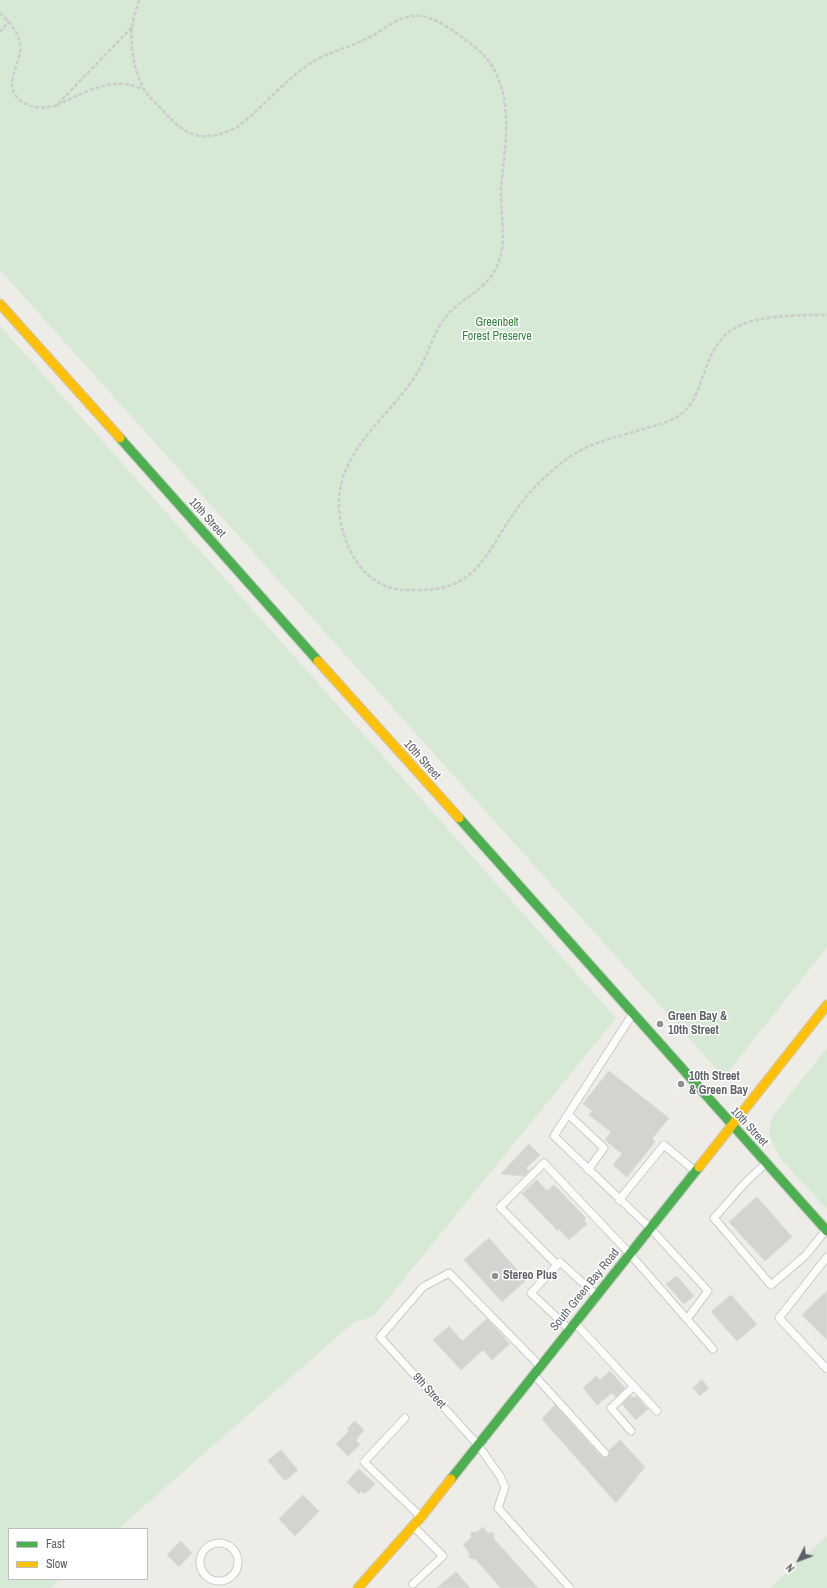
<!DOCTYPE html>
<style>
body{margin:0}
#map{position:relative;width:827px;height:1588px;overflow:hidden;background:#edece7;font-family:"Archivo Narrow",sans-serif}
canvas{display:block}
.legend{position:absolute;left:8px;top:1528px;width:140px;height:52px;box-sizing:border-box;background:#fff;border:1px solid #bebfc2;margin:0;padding:5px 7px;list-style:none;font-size:12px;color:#5d6066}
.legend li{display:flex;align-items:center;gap:8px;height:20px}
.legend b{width:20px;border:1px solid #bebfc2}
.north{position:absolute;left:779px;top:1540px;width:40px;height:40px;-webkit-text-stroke:3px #fff;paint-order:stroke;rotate:228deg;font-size:11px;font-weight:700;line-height:16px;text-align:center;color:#5d6066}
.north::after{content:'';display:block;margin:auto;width:14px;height:18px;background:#5d6066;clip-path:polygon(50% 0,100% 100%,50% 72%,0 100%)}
</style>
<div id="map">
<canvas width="827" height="1588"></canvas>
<ul class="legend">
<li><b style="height:5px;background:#4caf50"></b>Fast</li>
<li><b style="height:5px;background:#ffc107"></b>Slow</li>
</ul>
<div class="north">N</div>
</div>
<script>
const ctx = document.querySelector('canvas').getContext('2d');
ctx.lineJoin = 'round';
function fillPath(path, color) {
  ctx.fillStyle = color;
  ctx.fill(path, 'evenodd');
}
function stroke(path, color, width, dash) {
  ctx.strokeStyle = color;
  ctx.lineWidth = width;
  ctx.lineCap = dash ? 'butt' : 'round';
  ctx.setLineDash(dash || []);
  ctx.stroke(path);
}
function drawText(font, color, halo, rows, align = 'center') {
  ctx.font = font + ' "Archivo Narrow",sans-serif';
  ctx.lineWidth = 3;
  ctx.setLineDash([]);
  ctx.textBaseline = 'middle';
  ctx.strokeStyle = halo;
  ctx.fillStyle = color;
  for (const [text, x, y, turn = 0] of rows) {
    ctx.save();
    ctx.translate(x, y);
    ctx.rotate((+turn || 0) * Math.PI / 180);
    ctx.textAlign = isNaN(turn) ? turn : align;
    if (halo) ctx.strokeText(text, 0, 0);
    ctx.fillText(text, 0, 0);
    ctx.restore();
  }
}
const green = new Path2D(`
 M0,0H827V947L724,1077L0,270Z
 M0,326L616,1018L373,1317L354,1322L118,1529H9V1579H61L50,1588H0Z
 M827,1048V1209L780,1158L769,1135L772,1117Z
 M827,1536V1588H770Z`);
const building = new Path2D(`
 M609,1071L669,1118L652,1139L655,1142L627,1177L613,1165L622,1154L605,1140L611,1132L589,1115L592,1111L583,1104Z
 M529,1144L540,1155L526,1168L529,1171L524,1176L501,1174Z
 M537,1180L547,1191L554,1185L586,1218L584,1220L587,1224L569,1240L559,1229L558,1231L522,1194Z
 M757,1197L792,1237L765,1261L729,1222Z
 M489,1238L526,1280L502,1302L464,1260Z
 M677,1276L694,1296L684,1304L666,1284Z
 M827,1291V1340L802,1315Z
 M731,1295L757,1324L737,1341L711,1312Z
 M487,1319L510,1344L492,1360L483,1350L461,1370L433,1340L449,1326L462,1341Z
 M610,1371L625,1388L616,1397L612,1393L597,1405L583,1388L596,1376L600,1380Z
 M702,1380L709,1388L700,1396L693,1388Z
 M631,1396L634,1398L636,1396L648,1409L636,1420L622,1404Z
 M555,1405L602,1457H608L609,1450L620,1440L645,1467L616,1503L542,1419Z
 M355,1421L364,1430L356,1440L360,1445L348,1456L336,1444L349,1431L347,1429Z
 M281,1450L298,1470L285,1481L268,1461Z
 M359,1469L375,1484L365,1494L361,1491L359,1494L347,1482Z
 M303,1495L319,1511L295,1536L279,1519Z
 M483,1527L488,1533H494V1539L538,1588H501L475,1559L469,1558V1552L463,1545L471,1538V1532H477Z
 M181,1541L192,1553L179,1567L167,1555Z
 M456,1572L470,1588H437Z`);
const path = new Path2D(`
 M139,0C137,9 133,18 132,27C130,46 134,72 144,89C149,98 159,106 166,114C189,139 204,142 236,128C263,108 285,79 314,61C331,51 351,47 368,38C386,29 400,13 422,16C438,19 454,31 467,41C481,51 493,63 499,80C512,115 504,153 501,189C500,218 510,249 492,275C481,291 461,300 448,314C433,331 429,354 417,373C395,410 354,438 342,481C331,517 350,574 388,587C399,591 412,590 424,590C478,588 487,551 514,513C529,491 549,471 571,456C592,442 616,437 640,430C654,426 669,423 681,414C695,404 699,386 705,370C718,335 732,323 768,318C788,315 807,315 827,315
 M0,13C9,21 18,31 20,44C23,64 0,85 21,101C33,109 42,108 56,106L132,27
 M0,32L9,21
 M57,105C77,96 103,81 126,84C132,85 138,88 144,89`);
const lane = new Path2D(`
 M632,1015L554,1136L650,1228L708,1291L687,1319
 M568,1114L604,1148L588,1170
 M766,1163L744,1184L714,1218L771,1285L806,1255L826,1230
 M619,1200L664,1145L695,1171
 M827,1257L779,1318L827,1369
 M557,1265L500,1207L544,1163L630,1254L713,1349
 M576,1324L657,1411
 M569,1329L531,1293L560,1262L596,1295
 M540,1366L449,1273L423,1287L380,1337L478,1445L500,1476L505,1487L498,1508L570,1588
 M535,1376L605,1453
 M405,1418L364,1462L421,1517
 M631,1431L611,1408L634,1386
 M200 1562a19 19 0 1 1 38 0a19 19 0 1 1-38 0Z
 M413,1584L443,1556L414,1527`);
const fast = new Path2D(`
 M120,438L318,661
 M459,818L827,1231
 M451,1479L699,1167`);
const slow = new Path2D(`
 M0,304L120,438
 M318,661L459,818
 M699,1167L827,1005
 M358,1588L421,1517L451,1479`);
const markers = [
 [660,1024,4,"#8f9193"],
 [681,1084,4,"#8f9193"],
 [495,1276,4,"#8f9193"]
];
const parkNames = [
 ["Greenbelt",497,323],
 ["Forest Preserve",497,337]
];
const streetNames = [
 ["10th Street",207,518,48],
 ["10th Street",422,760,48],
 ["10th Street",749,1127,47],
 ["South Green Bay Road",585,1290,-51],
 ["9th Street",429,1391,48]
];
const poiNames = [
 ["Green Bay &",668,1017],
 ["10th Street",668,1031],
 ["10th Street",689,1077],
 ["& Green Bay",689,1091],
 ["Stereo Plus",503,1276]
];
fillPath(green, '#d5e9d4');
fillPath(building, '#d3d3d0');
stroke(building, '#dcdbd6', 1);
stroke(lane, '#cacac9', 9);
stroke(fast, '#c9c9c8', 11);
stroke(slow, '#c9c9c8', 11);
stroke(path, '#c9cdcb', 2.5, [4, 2]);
stroke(lane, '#fcfcfb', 7);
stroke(fast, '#4caf50', 9);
stroke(slow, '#ffc107', 9);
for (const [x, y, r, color] of markers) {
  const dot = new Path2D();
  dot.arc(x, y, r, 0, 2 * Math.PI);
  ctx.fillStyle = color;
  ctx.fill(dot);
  stroke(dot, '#fff', 1.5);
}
drawText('12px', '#34853d', '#fff', parkNames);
drawText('12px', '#5d6066', '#fff', streetNames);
drawText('bold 12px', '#5d6066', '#fff', poiNames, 'left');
</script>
